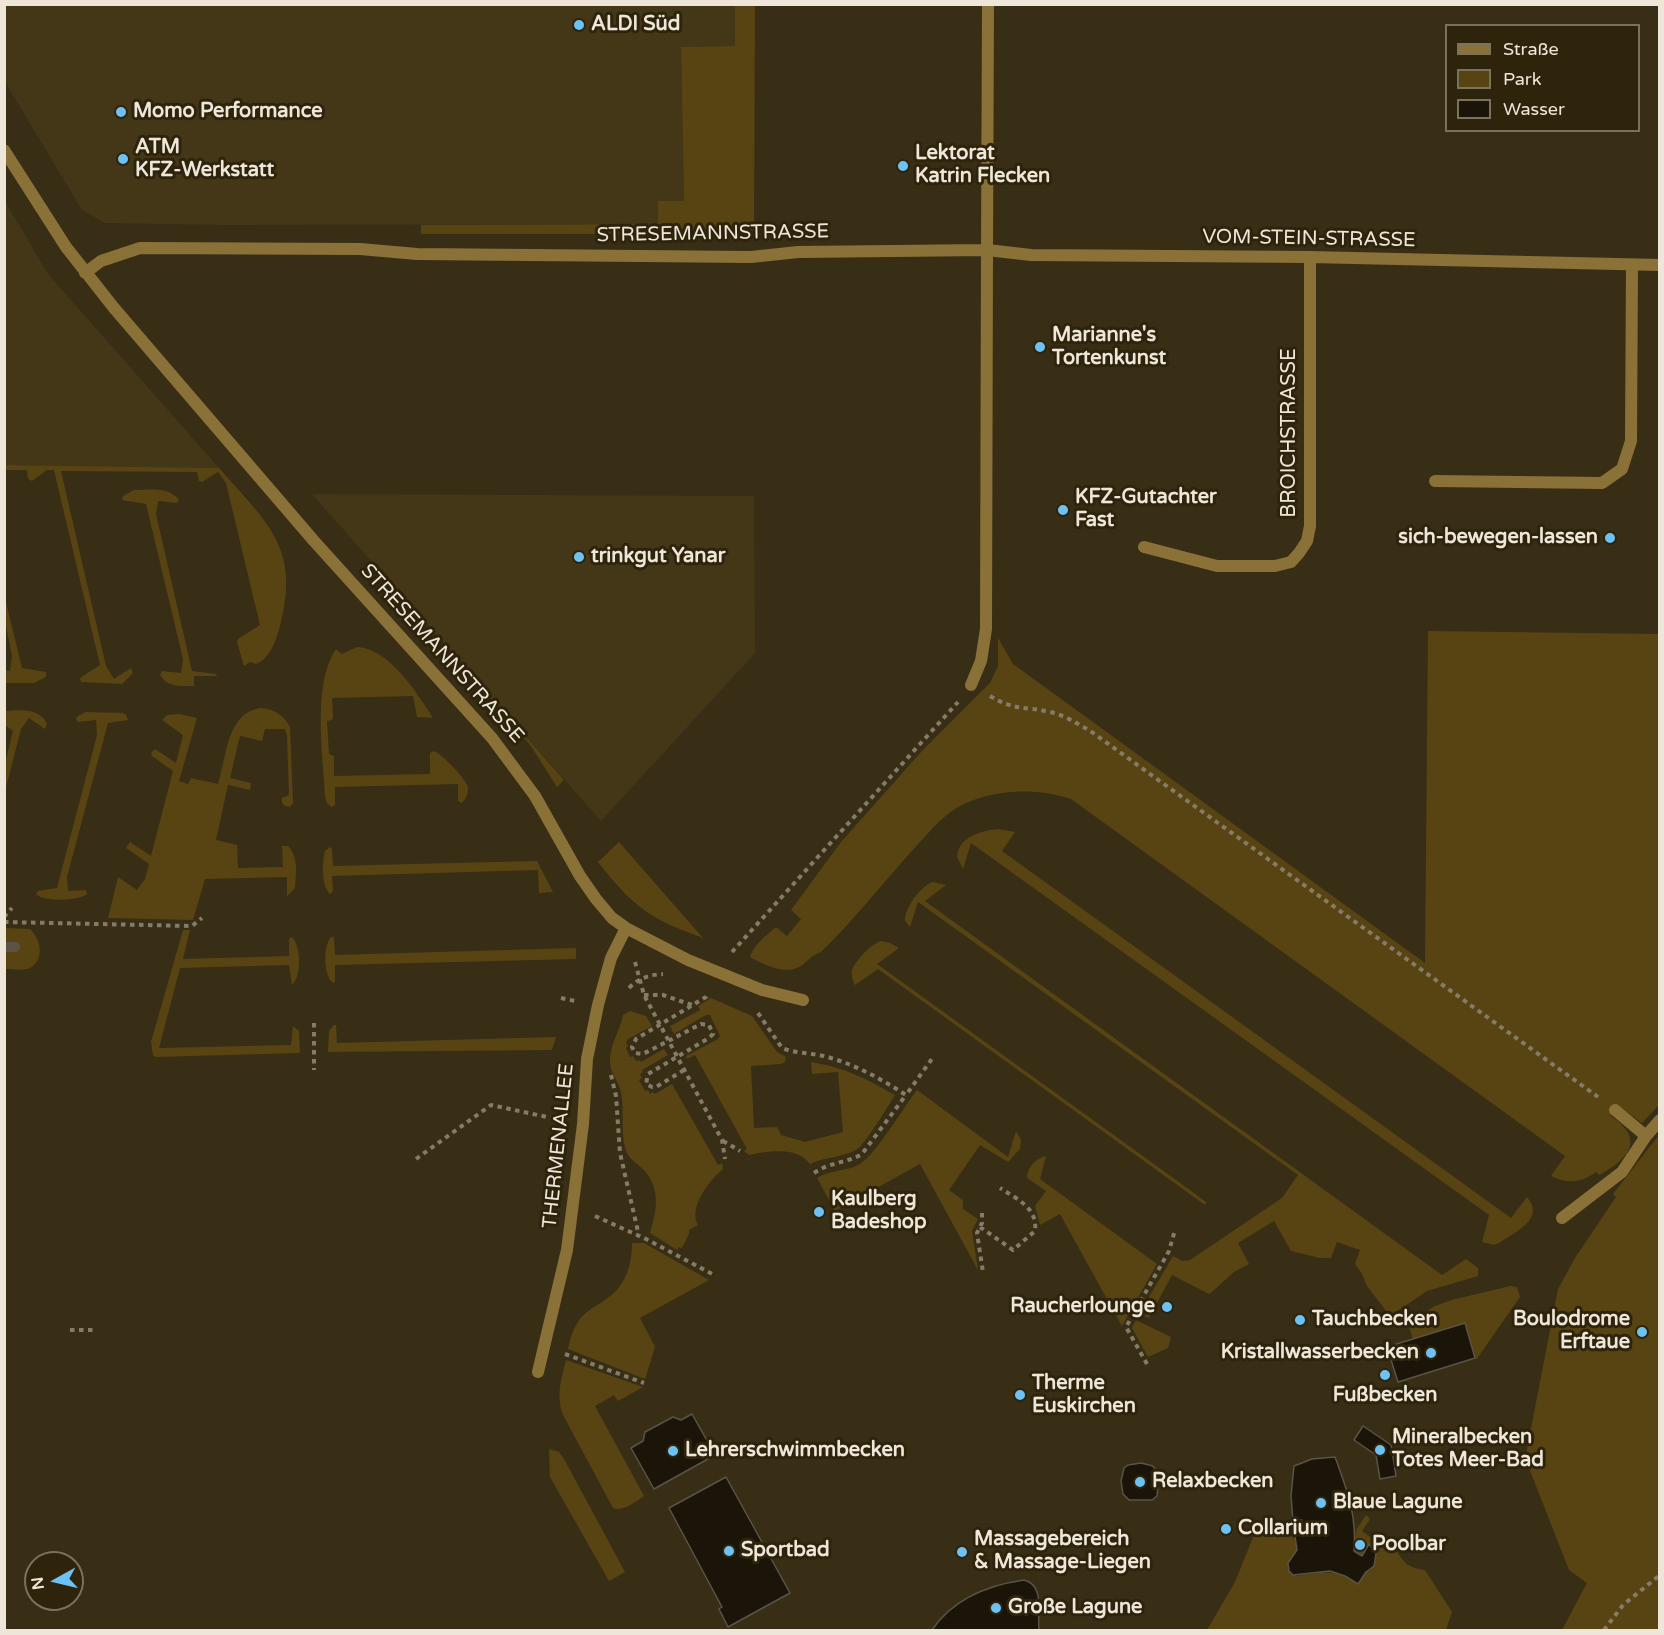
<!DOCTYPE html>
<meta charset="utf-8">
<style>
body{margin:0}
#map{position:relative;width:1664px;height:1635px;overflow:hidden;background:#382e16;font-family:"Varela Round",sans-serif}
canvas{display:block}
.frame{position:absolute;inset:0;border:6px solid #eee7d9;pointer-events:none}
.legend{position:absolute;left:1445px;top:24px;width:195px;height:108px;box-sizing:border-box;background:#2e240c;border:2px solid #7b725e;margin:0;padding:8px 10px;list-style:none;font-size:18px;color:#eee7d9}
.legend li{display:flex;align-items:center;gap:12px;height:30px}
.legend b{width:30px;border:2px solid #7b725e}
.north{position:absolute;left:24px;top:1551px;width:60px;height:60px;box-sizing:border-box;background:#2e240c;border:2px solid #7b725e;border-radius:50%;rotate:262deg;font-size:16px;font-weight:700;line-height:24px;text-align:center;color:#eee7d9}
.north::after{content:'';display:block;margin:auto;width:21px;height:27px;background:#6ec2f3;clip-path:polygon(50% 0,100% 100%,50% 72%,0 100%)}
</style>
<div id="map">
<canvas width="1664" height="1635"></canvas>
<div class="frame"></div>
<ul class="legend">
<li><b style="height:8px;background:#8a7137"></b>Straße</li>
<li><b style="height:16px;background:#584412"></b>Park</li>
<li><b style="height:16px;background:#1a1508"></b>Wasser</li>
</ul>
<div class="north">N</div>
</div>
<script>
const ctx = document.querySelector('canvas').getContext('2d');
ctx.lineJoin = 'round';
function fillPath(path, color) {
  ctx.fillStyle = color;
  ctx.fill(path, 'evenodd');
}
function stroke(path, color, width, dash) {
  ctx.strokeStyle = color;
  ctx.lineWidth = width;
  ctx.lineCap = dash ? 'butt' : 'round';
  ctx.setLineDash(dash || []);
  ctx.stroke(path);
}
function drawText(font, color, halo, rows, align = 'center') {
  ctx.font = font + ' "Varela Round",sans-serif';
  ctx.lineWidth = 6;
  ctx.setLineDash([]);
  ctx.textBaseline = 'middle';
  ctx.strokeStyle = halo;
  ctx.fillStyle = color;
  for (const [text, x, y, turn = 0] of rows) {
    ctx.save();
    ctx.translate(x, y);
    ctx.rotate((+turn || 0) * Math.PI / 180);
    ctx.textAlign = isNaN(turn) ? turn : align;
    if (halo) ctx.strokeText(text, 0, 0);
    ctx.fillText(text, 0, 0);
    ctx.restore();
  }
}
const built = new Path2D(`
 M5,5H735V46L681,47L684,201L658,224L225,225L105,223L82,210L5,82Z
 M5,201L48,274L219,468L5,465Z
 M312,494L754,496L755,653L601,821Z`);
const green = new Path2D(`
 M735,5H755L754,234H421V225L658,224V201H684L681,47L735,46Z
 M5,465L219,468C267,523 301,547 280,626C276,640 271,658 256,664L250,662L244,666L237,642L238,639L260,625L226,483L218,472L202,482L199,481L197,472L61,471L106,666L114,679L131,668L133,673L122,684L81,682L80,678L100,665L54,470H47L32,481L28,479L27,470H5Z
 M134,490C149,490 169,486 179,500L177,503L158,501L156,514L192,671L216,674L217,676H194V686C181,686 168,688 160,675L162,671L181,673L183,659L146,504L122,500L123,496Z
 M4,594L22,668L46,672V677L34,683H5V670L10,671L12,656L5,621Z
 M1428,631L1659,634V1105L1642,1123L1617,1105L1611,1116C1646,1140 1629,1159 1599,1175L1596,1172C1581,1183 1568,1184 1551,1176L1565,1156L1071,799C1037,788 997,789 964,804C946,812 932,829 919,843C886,879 856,918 821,952C809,956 805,965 797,968C782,974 763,964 750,957C754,944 766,936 776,927L787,936L801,919L791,910L841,842L922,751L990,683L998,666V638L1013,664L1425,963Z
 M357,647C390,649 417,693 433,718L417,717L413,696L332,698L333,717L332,720L327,721L329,754L334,756V776L430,774V753L434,751C442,754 464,777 467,785C470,792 466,798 462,803L458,801V784L335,787V805L331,807L327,803L325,796C323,755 312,684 336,649L342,654Z
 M485,690L564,780L557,787L531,746L486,693Z
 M261,708C274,709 284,715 290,727L293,803L290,807L285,806L282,803V798L289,795L287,736L285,729H265L262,741L240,736L230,778L251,783L250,790L228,785L216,840L237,845L238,868L283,867L282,846H288C299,857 296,874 295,888L287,896V877L205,879L193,920L108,918L118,877L137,890L145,879L149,864L126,848L130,842L151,856L173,771L152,756L151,753L155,749L176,763L183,735L162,720L167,715L180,714L197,718L179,781L188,784L191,778L218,784C227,757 226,713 261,708Z
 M5,711C19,710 40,708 47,724L45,729L29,718L21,729L5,791V764L13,731L5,725Z
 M86,712L123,713L126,715L128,720L108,723L67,877L68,891L86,890L87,894C80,901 42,902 36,894L38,891L57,888L97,735L96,720L78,722L76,719L78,716Z
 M998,829L1015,832L1002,851L1511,1218L1527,1197C1546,1219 1515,1232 1499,1243L1494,1245L1482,1242L1489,1215L971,843L963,869L957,857C958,837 981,831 998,829Z
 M619,842L703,938C688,932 673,927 660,920C635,907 615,884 598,862Z
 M330,847L332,849L333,866L537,861L553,892L539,893L538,870L332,876L333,891L330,894C321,885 322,863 325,851Z
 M933,882L946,885L925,901L1442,1275L1466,1259L1478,1268V1276L1427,1291L1390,1316L1367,1286L1362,1274L1355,1264L1360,1250L1337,1242L1331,1258H1320L1291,1251L1274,1221L1238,1243L1249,1264L1234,1272L1213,1291L1209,1294L1172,1275L1149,1318L1139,1314L1173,1256L1182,1261L1190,1260L1282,1198L1298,1175L918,902L910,927L905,921C904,908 921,886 933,882Z
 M5,928L30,929C40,938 46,959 30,968C23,971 12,969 5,969Z
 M183,930H190L183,959L289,956V939L292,937C301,946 302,976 292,985L289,965L180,968L159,1048L291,1045L293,1026L299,1031L300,1053L156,1057L153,1055L151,1042Z
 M331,937H334L335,955L576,948V959L335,965V982L333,983C323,975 323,946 331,937Z
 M881,941L890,943L899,948L877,964L1194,1193L1206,1202L1205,1205L878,969L855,985C853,981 851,976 852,970C856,960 871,944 881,941Z
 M711,998L752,1016L777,1052L786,1057L785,1062L781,1064L751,1066L754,1128L777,1127L781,1135L805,1142L843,1132L838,1072L812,1074L811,1062C846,1068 865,1078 895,1095C888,1106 865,1145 856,1150C841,1158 824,1157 810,1164C798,1146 767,1151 749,1155L744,1151L747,1149L695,1055L687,1059L686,1056L718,1039L720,1036L710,1015H706L674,1034L670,1026L700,1010L698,1006Z
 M630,1011L646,1016L652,1026L628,1039L626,1042L628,1046L626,1048L630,1057L633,1056L636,1061L639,1060L641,1062L664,1049L668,1055L642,1070L643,1072L640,1074L642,1078L639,1080L645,1091L648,1090L650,1094L653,1092L655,1094L672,1084L718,1165L722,1163L723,1169C709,1181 688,1207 698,1225L689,1230V1234L682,1248L679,1247L677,1250L650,1233C657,1210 661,1188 643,1169C638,1164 630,1160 627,1153C619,1133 626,1109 620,1089C618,1081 610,1072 610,1063C609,1046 620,1031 623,1015Z
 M334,1025H336L337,1043L556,1037L552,1050L328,1052L329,1031Z
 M917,1090L1008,1157L1016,1131L1021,1140L1020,1149L1008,1162L980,1145L949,1190L963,1200V1209L978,1219L972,1231L978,1270L920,1164L835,1211L817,1178C832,1169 849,1171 860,1164C875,1155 904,1107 917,1090Z
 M1659,1135V1630H1562L1587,1583L1569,1570L1527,1463V1449L1558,1289L1575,1258L1616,1197L1613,1194Z
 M1046,1156L1040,1179L1157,1264L1122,1326L1060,1214L1040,1225L1035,1206L1046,1191L1027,1178C1027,1167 1036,1158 1046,1156Z
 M632,1243H644L709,1280L640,1318L655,1347L645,1379L568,1349C570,1339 573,1328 580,1319C588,1309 599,1305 609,1297C626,1285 632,1263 632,1243Z
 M1510,1286L1517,1287L1520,1297L1476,1360L1465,1323L1413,1339L1408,1323L1435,1306L1452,1300Z
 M1136,1320L1171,1337L1168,1348L1148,1357L1132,1328Z
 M566,1360L643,1387L618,1401L614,1395L595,1406L644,1496C635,1502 624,1512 613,1508L563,1415C556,1395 561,1380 566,1360Z
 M549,1449L559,1452L564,1459L625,1572L609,1581L550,1477Z
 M1366,1515L1370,1519L1362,1531L1387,1549L1396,1548C1401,1562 1410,1569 1425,1570L1452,1612L1446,1630H1207L1235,1582L1258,1525L1283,1530L1295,1539L1297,1550L1293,1555L1296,1576C1323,1573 1332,1567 1358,1584L1366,1572L1371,1570L1369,1545L1362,1556L1354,1551L1356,1530Z`);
const water = new Path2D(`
 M1465,1323L1475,1358L1398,1382L1387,1347Z
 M692,1414L715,1455L654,1489L631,1448L643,1441L645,1432L673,1417L681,1420Z
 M1363,1426L1391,1445L1396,1476L1380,1479L1376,1455L1354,1440Z
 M1335,1457C1347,1490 1357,1515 1354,1551L1362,1556L1369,1544L1376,1554L1374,1566L1366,1572L1358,1584L1345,1576L1330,1571L1293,1575L1289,1571L1288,1563L1297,1550L1294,1529L1303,1527L1302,1520L1293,1521L1291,1496L1294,1466L1312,1459Z
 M1141,1463L1153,1466C1160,1476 1158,1485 1157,1496L1152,1500H1129L1123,1494L1121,1481L1124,1468L1128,1465Z
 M726,1477L790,1593L728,1627L719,1609L722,1607L669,1508Z
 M1024,1580C1045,1585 1037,1613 1039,1630H932C953,1599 989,1585 1024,1580Z`);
const stream = new Path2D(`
 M4,947H15`);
const path = new Path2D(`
 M990,696C1015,711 1024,706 1050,712C1064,715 1076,723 1089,730L1598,1097
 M4,917L12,908
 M4,922L192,926L202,918
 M732,952L958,702
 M635,962L644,995L722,1140L725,1159
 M629,988C639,978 649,975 663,974
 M644,995H663L692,1005
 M561,998L575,1001
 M758,1013L782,1048C794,1053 810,1053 824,1056C854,1064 880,1078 906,1095L934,1056
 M314,1023V1070
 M684,1070L656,1087H652L646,1084L648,1074L709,1038L713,1034L709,1025L701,1024L643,1054L635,1053L632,1047L636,1039L706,997L709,993
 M611,1075L616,1096L620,1153L639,1236
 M723,1141L740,1151
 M416,1159L491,1105L561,1120
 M814,1173C830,1162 847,1163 862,1154L906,1095
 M982,1213V1223L977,1233L983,1272
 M595,1216L646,1239L716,1276
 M980,1227L1013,1250L1035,1231C1038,1208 1017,1199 1000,1188
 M70,1330H93
 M565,1354L644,1383
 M1147,1364L1126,1327L1169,1251L1175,1230
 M1604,1630L1623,1605L1660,1575`);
const lane = new Path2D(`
 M1435,481L1602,483L1622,469L1631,441L1632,266
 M971,685L981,661L986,629L987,250
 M1615,1110L1646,1136
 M1562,1218L1622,1172L1646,1136L1660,1120`);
const street = new Path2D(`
 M988,4L987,250L1031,255L1310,257L1660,265
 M4,150L66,247L114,308L314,541L492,738L535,796L580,876L596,899L612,918L626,928L688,960L762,990L803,1000
 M85,273L101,261L140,248L360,249L417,254L751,257L798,252L987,250
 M1144,547L1217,566H1275L1291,562L1299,553L1307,541L1310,526V257
 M538,1372L567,1250L583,1124L587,1059L598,1005L611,958L626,928`);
const markers = [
 [579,25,6,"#6ec2f3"],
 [121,112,6,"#6ec2f3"],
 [123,159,6,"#6ec2f3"],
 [903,166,6,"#6ec2f3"],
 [1040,347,6,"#6ec2f3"],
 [1063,510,6,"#6ec2f3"],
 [1610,538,6,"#6ec2f3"],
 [579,557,6,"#6ec2f3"],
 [819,1212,6,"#6ec2f3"],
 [1167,1307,6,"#6ec2f3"],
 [1300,1320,6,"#6ec2f3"],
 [1642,1332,6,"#6ec2f3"],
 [1431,1353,6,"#6ec2f3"],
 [1385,1375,6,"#6ec2f3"],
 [1020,1395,6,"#6ec2f3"],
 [1380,1450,6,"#6ec2f3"],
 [673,1451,6,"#6ec2f3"],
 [1140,1482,6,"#6ec2f3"],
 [1321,1503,6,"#6ec2f3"],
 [1226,1529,6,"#6ec2f3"],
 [1360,1545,6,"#6ec2f3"],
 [729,1551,6,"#6ec2f3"],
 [962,1552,6,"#6ec2f3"],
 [996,1608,6,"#6ec2f3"]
];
const poiNames = [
 ["ALDI Süd",591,25],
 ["Momo Performance",133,112],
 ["ATM",135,148],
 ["KFZ-Werkstatt",135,171],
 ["Lektorat",915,154],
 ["Katrin Flecken",915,177],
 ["Marianne's",1052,336],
 ["Tortenkunst",1052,359],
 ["KFZ-Gutachter",1075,498],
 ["Fast",1075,521],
 ["sich-bewegen-lassen",1598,538,"right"],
 ["trinkgut Yanar",591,557],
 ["Kaulberg",831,1200],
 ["Badeshop",831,1223],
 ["Raucherlounge",1155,1307,"right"],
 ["Tauchbecken",1312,1320],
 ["Boulodrome",1630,1320,"right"],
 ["Erftaue",1630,1343,"right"],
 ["Kristallwasserbecken",1419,1353,"right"],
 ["Therme",1032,1384],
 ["Euskirchen",1032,1407],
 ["Fußbecken",1385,1396,"center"],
 ["Mineralbecken",1392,1438],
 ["Totes Meer-Bad",1392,1461],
 ["Lehrerschwimmbecken",685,1451],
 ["Relaxbecken",1152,1482],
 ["Blaue Lagune",1333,1503],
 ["Collarium",1238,1529],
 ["Massagebereich",974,1540],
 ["& Massage-Liegen",974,1563],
 ["Poolbar",1372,1545],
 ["Sportbad",741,1551],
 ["Große Lagune",1008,1608]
];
const streetNames = [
 ["STRESEMANNSTRASSE",713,234,-1],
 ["VOM-STEIN-STRASSE",1309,239,1],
 ["BROICHSTRASSE",1290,433,-90],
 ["STRESEMANNSTRASSE",442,654,48],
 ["THERMENALLEE",559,1146,-84]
];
fillPath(built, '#443717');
fillPath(green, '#584412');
fillPath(water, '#1a1508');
stroke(water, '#5a5447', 1.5);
stroke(stream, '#5a5447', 10);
stroke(path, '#857c68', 4, [4.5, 4.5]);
stroke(lane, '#8a7137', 12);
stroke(street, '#8a7137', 12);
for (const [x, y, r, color] of markers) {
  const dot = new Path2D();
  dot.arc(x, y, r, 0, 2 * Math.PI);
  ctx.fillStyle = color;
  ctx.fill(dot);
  stroke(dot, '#2e240c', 2);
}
drawText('bold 20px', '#eee7d9', '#2e240c', poiNames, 'left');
drawText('20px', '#eee7d9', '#2e240c', streetNames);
</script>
